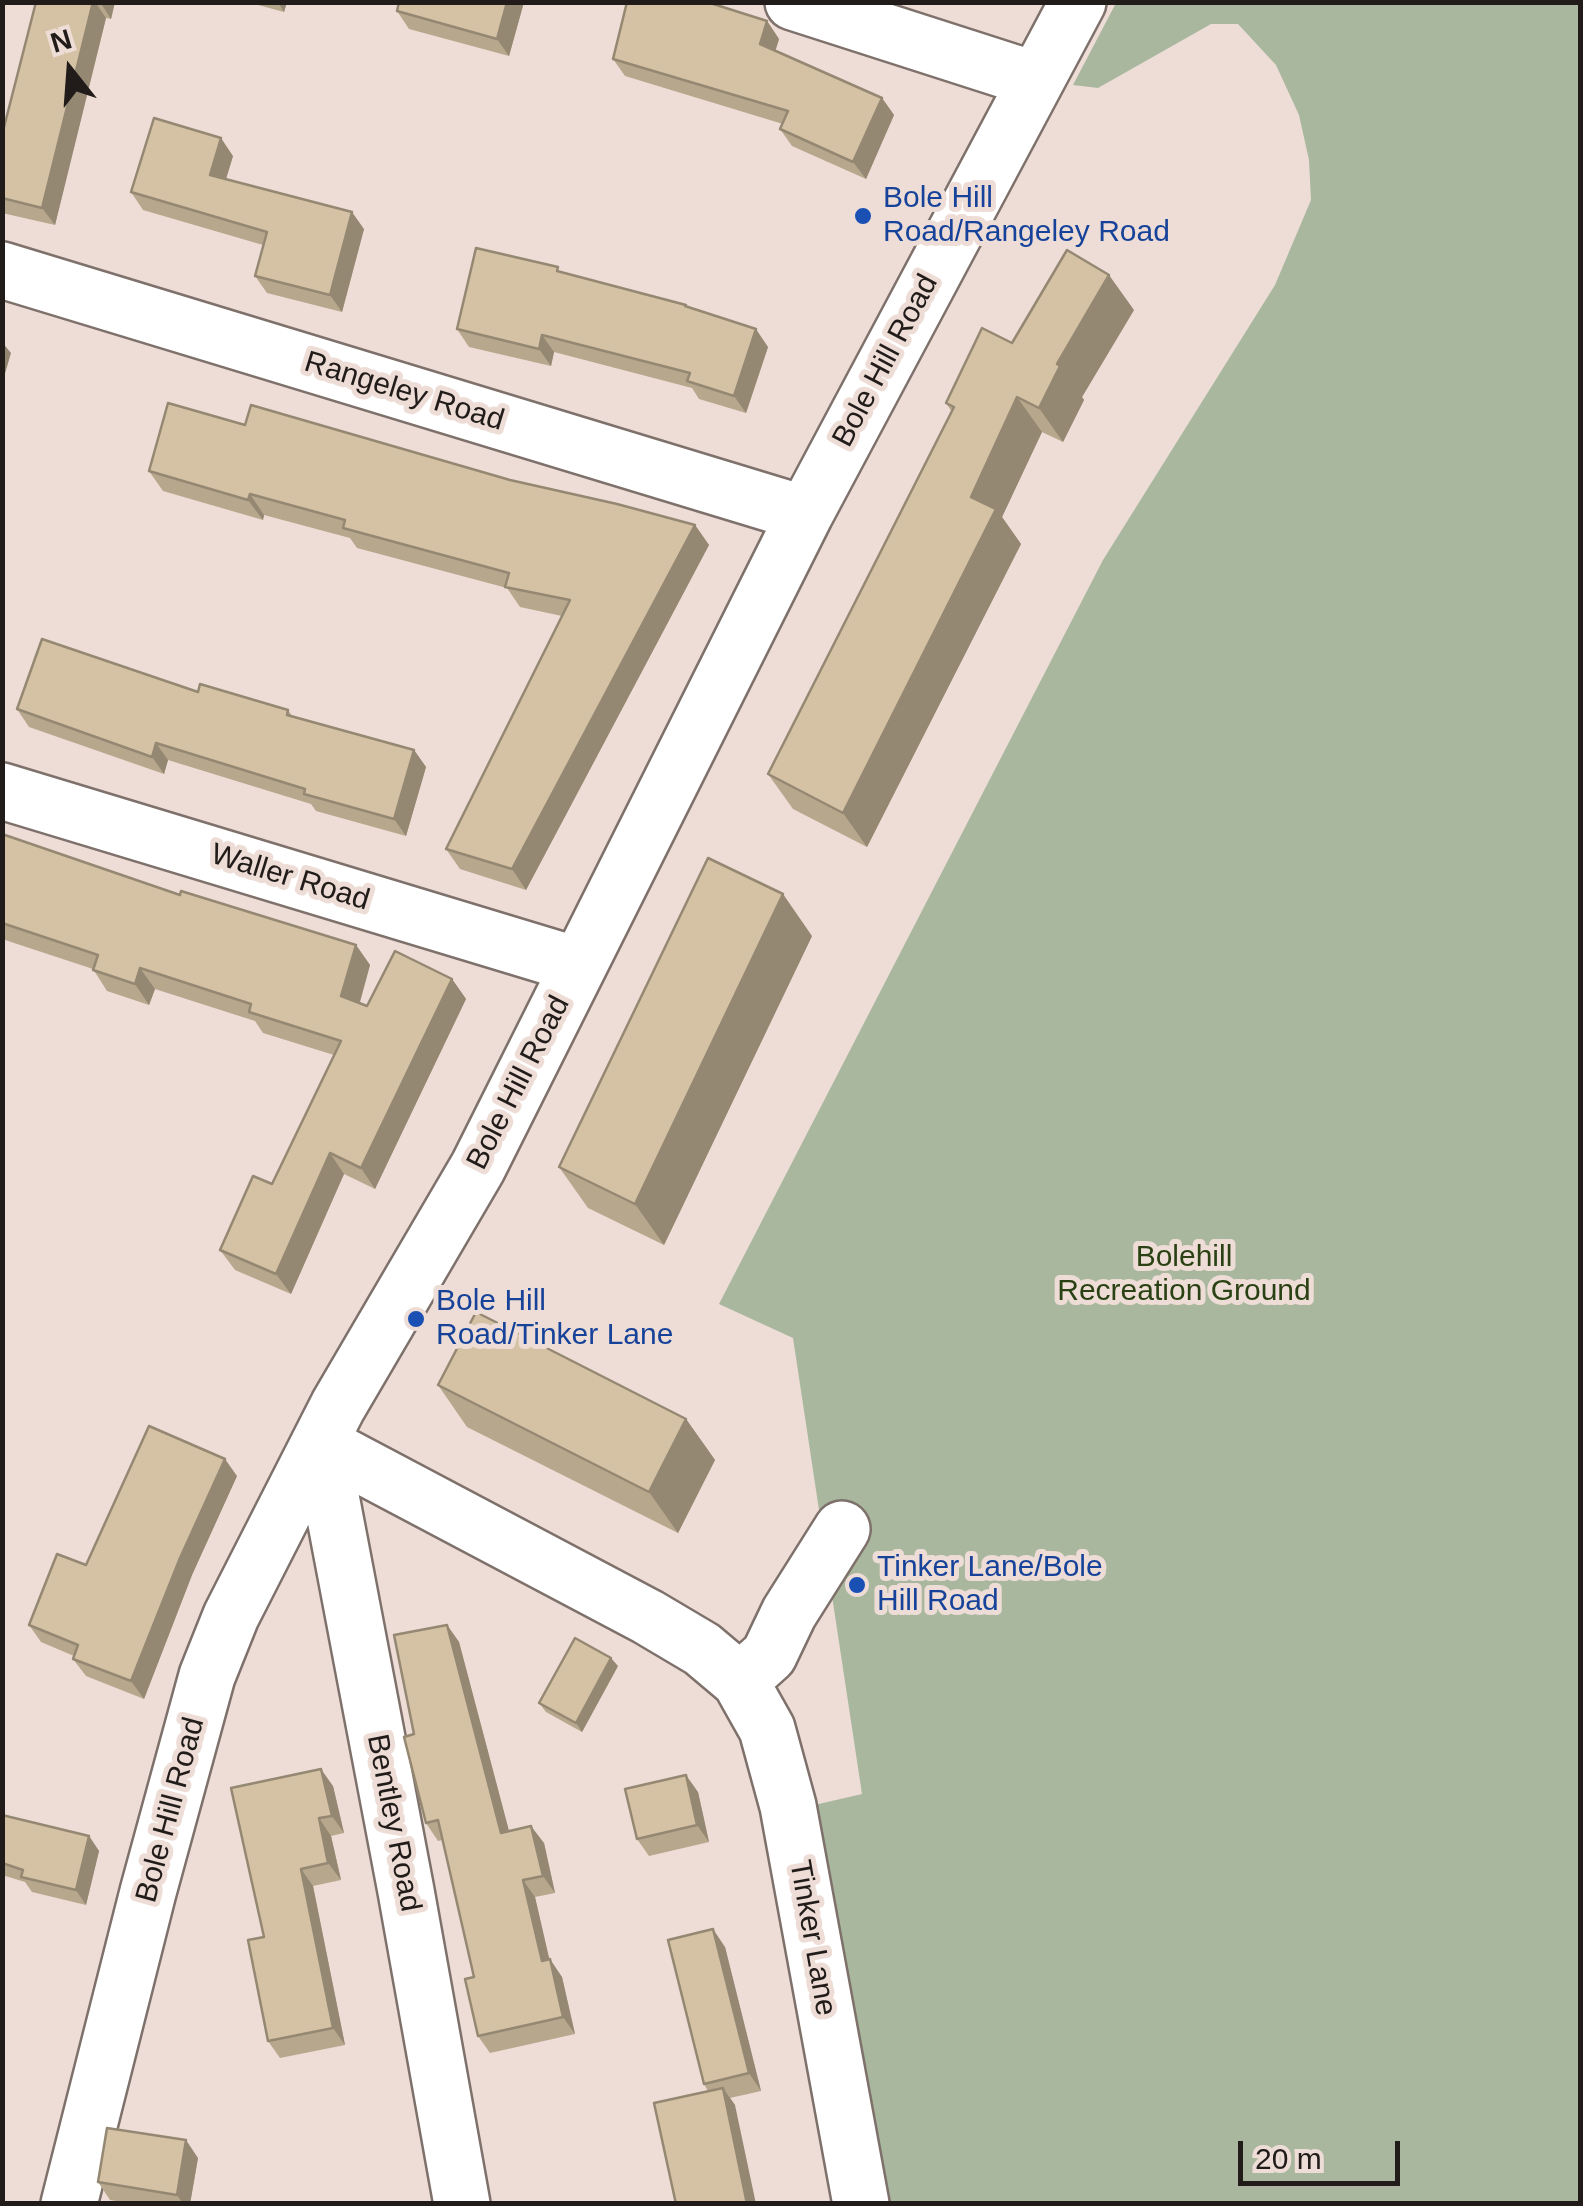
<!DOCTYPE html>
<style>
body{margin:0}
#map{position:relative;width:1583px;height:2206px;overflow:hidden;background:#edddd6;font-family:Helvetica,sans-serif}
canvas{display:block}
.frame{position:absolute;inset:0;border:5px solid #211c19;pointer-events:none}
.north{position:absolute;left:20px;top:20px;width:100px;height:100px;-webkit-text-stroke:8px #edddd6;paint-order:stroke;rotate:343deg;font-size:28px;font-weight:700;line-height:40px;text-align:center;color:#211c19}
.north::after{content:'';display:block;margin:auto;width:35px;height:45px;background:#211c19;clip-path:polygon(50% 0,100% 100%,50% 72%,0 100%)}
.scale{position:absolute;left:1238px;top:2141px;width:162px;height:45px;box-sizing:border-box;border:5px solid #211c19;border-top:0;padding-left:12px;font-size:30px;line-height:35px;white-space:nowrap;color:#211c19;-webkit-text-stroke:8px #edddd6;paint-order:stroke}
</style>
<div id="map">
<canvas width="1583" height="2206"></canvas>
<div class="frame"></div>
<div class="north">N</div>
<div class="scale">20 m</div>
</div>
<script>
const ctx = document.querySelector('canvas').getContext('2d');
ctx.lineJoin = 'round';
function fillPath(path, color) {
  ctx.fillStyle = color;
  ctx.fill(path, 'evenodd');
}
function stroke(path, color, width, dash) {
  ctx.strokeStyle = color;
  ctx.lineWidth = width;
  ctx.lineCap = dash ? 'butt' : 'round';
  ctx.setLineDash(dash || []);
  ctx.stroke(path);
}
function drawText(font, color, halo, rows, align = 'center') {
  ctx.font = font + ' Helvetica,sans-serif';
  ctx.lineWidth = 10;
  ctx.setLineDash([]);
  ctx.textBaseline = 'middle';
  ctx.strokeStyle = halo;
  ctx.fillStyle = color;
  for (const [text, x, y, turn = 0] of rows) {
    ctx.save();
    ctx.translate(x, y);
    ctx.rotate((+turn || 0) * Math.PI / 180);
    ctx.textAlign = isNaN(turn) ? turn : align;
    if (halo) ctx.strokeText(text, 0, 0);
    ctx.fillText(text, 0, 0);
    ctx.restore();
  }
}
const green = new Path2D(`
 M1116,3H1580V2203H886L810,1806L862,1794L793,1338L719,1304L1103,560L1275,285L1311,200L1309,160L1299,115L1276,65L1238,24H1211L1098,88L1073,85Z`);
const minor = new Path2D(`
 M793,2L1036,80
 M2,270L805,514
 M2,791L577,965
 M321,1444L648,1617L702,1649L740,1681L767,1729L788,1806L861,2204
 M321,1444L406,1891L462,2204
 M740,1681L769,1655L789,1613L842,1529
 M69,2204L148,1892L207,1676L231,1616L338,1406L478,1167L805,514L1078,2`);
const wall = new Path2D(`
 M36,2H115L111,19L106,18L55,225L2,213V135Z
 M247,2H287L284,12Z
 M524,2L509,56L409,29L397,11Z
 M767,21L779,39L775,51L882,98L894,115L866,179L792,146L780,129L783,124L625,76L613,59Z
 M233,156L226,179L364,229L342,312L267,293L255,276L263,245L143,210L131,192Z
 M562,273L686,305L687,307L768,347L746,413L699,399L692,388L554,352L551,366L469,347L457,329Z
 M1134,310L1082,397L1084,400L1063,442L1042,432L1002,517L1021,544L867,847L793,809L768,774L952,412L946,403L1012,343Z
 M245,425L510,480L695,525L709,545L526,890L460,869L446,849L562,616L520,607L507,588L357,548L350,538L264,515L263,520L163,491L149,471Z
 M198,692L288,710L293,717L414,750L426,767L406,836L316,811L311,804L168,760L164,774L29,727L17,709Z
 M2,834L180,895L356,945L370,965L359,1003L367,1006L452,979L466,999L375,1189L344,1174L291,1294L235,1270L220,1250L272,1184L334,1055L263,1033L255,1021L155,989L149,1005L107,991L93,969L2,939Z
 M812,936L664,1245L588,1208L559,1167Z
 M438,1385L686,1419L715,1460L678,1533L467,1427Z
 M237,1476L192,1575L144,1699L86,1676L73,1659L74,1656L41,1642L29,1625L86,1565Z
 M447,1625L459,1642L509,1831L544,1843L555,1893L535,1897L549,1960L562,1977L575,2034L490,2053L478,2036L474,1977L442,1840L438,1841L426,1823L414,1734Z
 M618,1666L582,1732L546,1712L539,1703Z
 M333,1786L344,1833L331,1836L341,1880L313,1886L345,2045L280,2058L268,2041L264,1937Z
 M698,1792L709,1842L649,1856L637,1839Z
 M2,1815L89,1836L99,1851L86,1905L32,1892L25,1882L2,1875Z
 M725,1947L761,2091L730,2098L735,2105L708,2091L704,2084Z
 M198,2158L190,2204H135L110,2200L98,2182Z`);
const shadedWall = new Path2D(`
 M93,2H95L106,18L55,225L42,208Z
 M100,2H115L111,19Z
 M278,2H287L284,12Z
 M507,2H524L509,56L497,39Z
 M767,21L779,39L772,62L760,44Z
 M882,98L894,115L866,179L853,162Z
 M221,138L233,156L222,192L210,175Z
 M352,212L364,229L342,312L330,295Z
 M1109,275L1134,310L1082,397L1084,400L1063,442L1039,408L1057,364Z
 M756,329L768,347L746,413L734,396Z
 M542,335L554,352L551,366L539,349Z
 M2,342L11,353L2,384Z
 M1017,397L1042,432L1002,517L1021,544L867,847L843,813L971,497Z
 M250,494L264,515L263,520L248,500Z
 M695,525L709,545L526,890L512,869Z
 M156,743L168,760L164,774L152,757Z
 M414,750L426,767L406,836L394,819Z
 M783,894L812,936L664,1245L635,1204Z
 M356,945L370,965L356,1017L341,996Z
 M140,968L155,989L149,1005L135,984Z
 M452,979L466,999L375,1189L361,1168Z
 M330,1153L344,1174L291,1294L276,1274Z
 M686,1419L715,1460L678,1533L649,1492Z
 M225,1459L237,1476L192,1575L144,1699L131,1681L180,1558Z
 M447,1625L459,1642L514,1850L501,1833Z
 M611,1658L618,1666L582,1732L576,1723Z
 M321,1769L333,1786L344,1833L332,1816Z
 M686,1775L698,1792L709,1842L697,1825Z
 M319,1818L331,1836L341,1880L328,1863Z
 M531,1826L544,1843L555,1893L543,1876Z
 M89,1836L99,1851L86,1905L76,1890Z
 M301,1869L313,1886L345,2045L333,2028Z
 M523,1880L535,1897L554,1979L542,1961Z
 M713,1929L725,1947L761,2091L749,2073Z
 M550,1959L562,1977L575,2034L563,2017Z
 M723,2088L735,2105L756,2204H747Z
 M186,2140L198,2158L190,2204H183L177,2195Z`);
const building = new Path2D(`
 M36,2H93L42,208L2,198V135Z
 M399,2H507L497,39L397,11Z
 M627,2H707L767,21L760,44L882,98L853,162L780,129L788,111L613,59Z
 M154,118L221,138L210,175L352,212L330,295L255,276L267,232L131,192Z
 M476,248L558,267L557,271L686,305L685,306L756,329L734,396L687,381L690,373L542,335L539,349L457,329Z
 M1067,250L1109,275L1057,364L1060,366L1039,408L1017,397L971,497L996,509L843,813L768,774L954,407L946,403L982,328L1012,343Z
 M168,403L245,425L251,405L510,480L617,504L695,525L512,869L446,849L570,600L505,587L509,573L343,528L345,520L250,494L248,500L149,471Z
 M42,639L198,692L200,684L288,710L287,715L414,750L394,819L304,794L305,789L156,743L152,757L17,709Z
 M2,834L180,895L181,891L356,945L341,996L367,1006L395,951L452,979L361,1168L330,1153L276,1274L220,1250L253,1176L272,1184L341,1041L249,1012L251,1004L140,968L135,984L93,970L98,955L2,923Z
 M708,858L783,894L635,1204L559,1167Z
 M476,1312L686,1419L649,1492L438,1385Z
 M149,1426L225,1459L180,1558L131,1681L73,1659L78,1645L29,1625L57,1554L86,1565Z
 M447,1625L501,1833L531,1826L543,1876L523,1880L542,1961L550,1959L563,2017L478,2036L465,1979L474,1977L438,1820L426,1823L404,1737L414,1734L394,1635Z
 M575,1638L611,1658L576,1723L539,1703Z
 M321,1769L332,1816L319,1818L328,1863L301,1869L333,2028L268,2041L248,1940L264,1937L231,1788Z
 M686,1775L697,1825L637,1839L625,1789Z
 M2,1815L89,1836L76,1890L21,1877L23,1870L2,1863Z
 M713,1929L749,2073L704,2084L668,1940Z
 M723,2088L747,2204H676L654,2103Z
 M107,2128L186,2140L177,2195L98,2182Z`);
const markers = [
 [863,216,10,"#1a4fb4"],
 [416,1319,10,"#1a4fb4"],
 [857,1585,10,"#1a4fb4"]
];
const transitNames = [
 ["Bole Hill",883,199],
 ["Road/Rangeley Road",883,233],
 ["Bole Hill",436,1302],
 ["Road/Tinker Lane",436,1336],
 ["Tinker Lane/Bole",877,1568],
 ["Hill Road",877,1602]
];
const streetNames = [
 ["Bole Hill Road",886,361,-62],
 ["Rangeley Road",404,392,17],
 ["Waller Road",290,878,17],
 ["Bole Hill Road",519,1083,-63],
 ["Bole Hill Road",171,1810,-75],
 ["Bentley Road",393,1823,79],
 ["Tinker Lane",812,1938,80]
];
const parkNames = [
 ["Bolehill",1184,1258],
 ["Recreation Ground",1184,1292]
];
fillPath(green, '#a9b79e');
stroke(minor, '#7e716b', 60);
stroke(minor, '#fff', 55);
fillPath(wall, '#b7a78d');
fillPath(shadedWall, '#958873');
fillPath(building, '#d5c2a4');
stroke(building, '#958873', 2.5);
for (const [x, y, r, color] of markers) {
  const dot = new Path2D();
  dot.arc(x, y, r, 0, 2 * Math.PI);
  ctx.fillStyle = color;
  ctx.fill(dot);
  stroke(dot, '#edddd6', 4);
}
drawText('30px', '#164399', '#edddd6', transitNames, 'left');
drawText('30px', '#211c19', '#edddd6', streetNames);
drawText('30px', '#2a4113', '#edddd6', parkNames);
</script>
